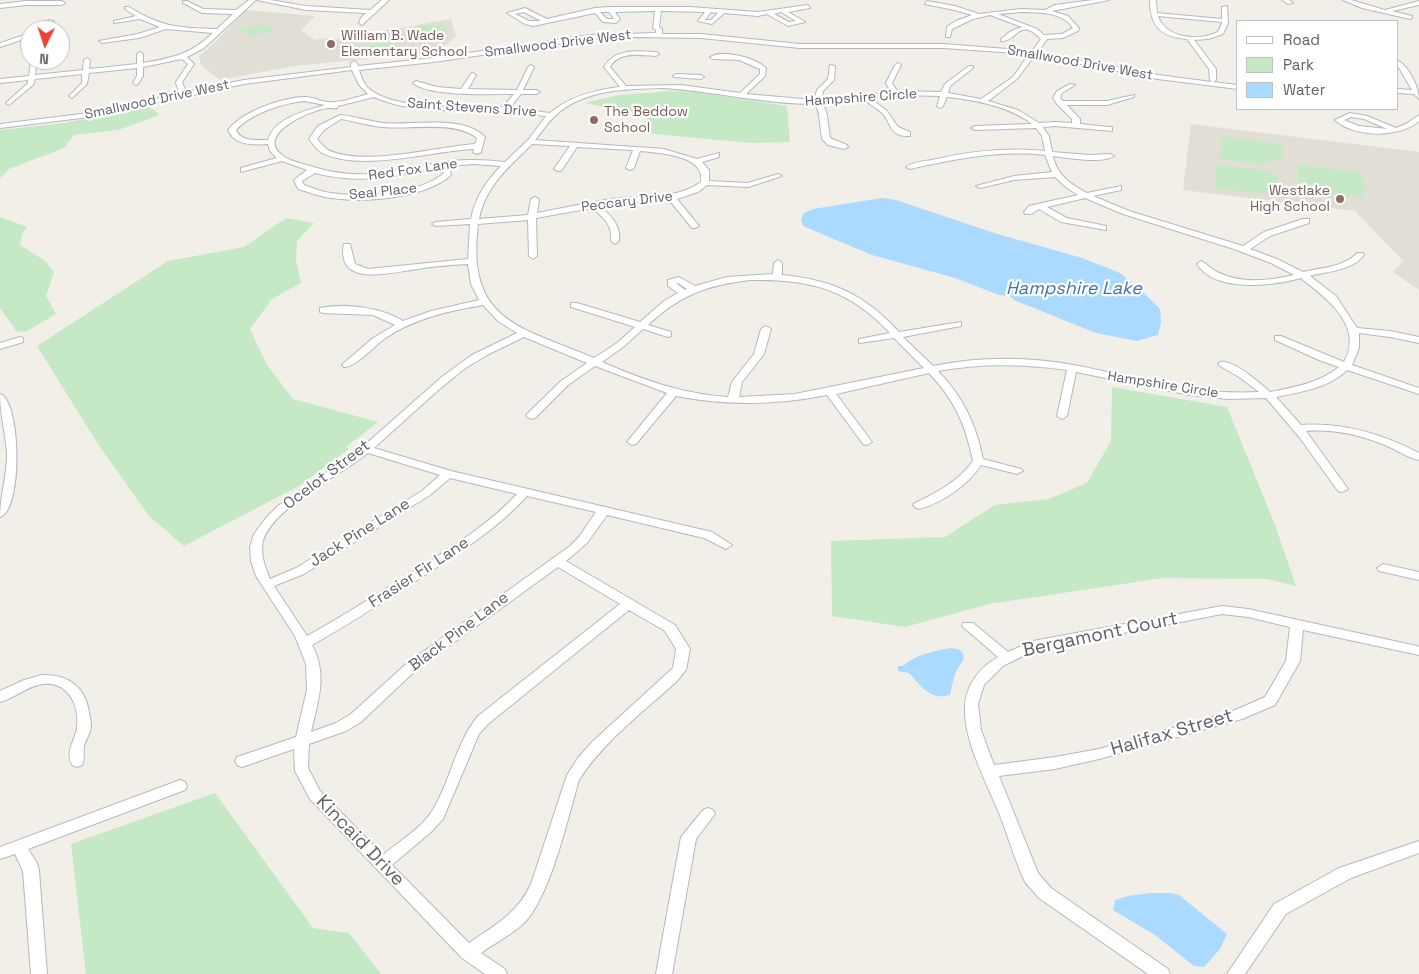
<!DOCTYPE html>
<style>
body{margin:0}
#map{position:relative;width:1419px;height:974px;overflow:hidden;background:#f1efe8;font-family:"Space Grotesk",sans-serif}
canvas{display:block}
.legend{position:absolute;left:1236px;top:20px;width:162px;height:90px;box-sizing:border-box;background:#fff;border:1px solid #bfc1c3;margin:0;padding:6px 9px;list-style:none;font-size:15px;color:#5f6368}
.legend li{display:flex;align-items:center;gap:10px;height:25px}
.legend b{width:25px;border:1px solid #bfc1c3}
.north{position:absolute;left:20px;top:20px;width:50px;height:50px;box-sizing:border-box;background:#fff;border:1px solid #bfc1c3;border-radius:50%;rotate:184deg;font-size:14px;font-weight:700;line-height:20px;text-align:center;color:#5f6368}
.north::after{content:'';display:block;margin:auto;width:18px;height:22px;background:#ea4335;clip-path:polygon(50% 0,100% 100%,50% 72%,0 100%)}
</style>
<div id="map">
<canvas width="1419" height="974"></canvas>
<ul class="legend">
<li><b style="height:6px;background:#fff"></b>Road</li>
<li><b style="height:14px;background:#c5e8c5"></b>Park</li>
<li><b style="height:14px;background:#aadaff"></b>Water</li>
</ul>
<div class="north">N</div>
</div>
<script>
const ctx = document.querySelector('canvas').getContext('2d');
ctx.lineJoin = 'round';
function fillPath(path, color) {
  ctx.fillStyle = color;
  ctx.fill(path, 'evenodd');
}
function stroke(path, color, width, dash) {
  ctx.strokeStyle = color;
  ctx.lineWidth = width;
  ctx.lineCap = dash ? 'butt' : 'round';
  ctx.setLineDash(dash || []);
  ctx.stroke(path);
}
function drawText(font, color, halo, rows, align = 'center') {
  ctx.font = font + ' "Space Grotesk",sans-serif';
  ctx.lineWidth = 4.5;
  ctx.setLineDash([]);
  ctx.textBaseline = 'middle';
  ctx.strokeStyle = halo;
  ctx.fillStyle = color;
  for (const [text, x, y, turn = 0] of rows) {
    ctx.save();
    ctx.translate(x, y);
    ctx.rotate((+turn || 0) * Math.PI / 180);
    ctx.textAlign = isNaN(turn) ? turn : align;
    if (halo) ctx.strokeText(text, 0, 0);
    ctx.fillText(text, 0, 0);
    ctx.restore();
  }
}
const education = new Path2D(`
 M246,10L315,16L301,30L315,40L332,38L356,42L373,33L451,19L456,36L438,52L294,66L220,80L201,65L199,56L211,46Z
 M1191,124L1419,152V290L1393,272L1403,261L1355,211L1183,190Z`);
const green = new Path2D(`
 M444,24L448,33L424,35L415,30V27Z
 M262,25L269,26L277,30L250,36L240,29Z
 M389,43L400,47L404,52L370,56H367L359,47Z
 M671,91L696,92L787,106L790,142L750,143L634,132L650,116L585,103L618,95Z
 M150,107L159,114L157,116L118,130L74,135L64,148L9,169L0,178V130L64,123Z
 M1227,137L1283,144L1282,158L1261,164L1220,159L1222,138Z
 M1215,165L1264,170L1278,177L1279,195L1219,189L1216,188Z
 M1298,165L1360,173L1363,175L1364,198L1322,192L1298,180Z
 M0,217L27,227L22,235L20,245L44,260L54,272L46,296L56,314L27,331L17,332L0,308Z
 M286,218L314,223L297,241L296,261L301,283L272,299L250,329L267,365L293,399L378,422L346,447L349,449L299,486L184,546L149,516L98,444L37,346L168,261L244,247Z
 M1112,387L1227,407L1275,525L1296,586L1267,579L1163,578L989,604L905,627L832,616L831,541L945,537L995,505L1049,499L1087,483L1111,441Z
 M215,793L313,928L349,933L381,974H86L71,844Z`);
const water = new Path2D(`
 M882,198L896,200L994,233L1082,258L1120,273L1142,291L1160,309L1161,323L1158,335L1137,341L1096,333L1014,300L1010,296L999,295L955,278L872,255L803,226L801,219L804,213L813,209Z
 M950,648L958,649L963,653L964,659C953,674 954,678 950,695C929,701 921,685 909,673L898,671V666H903C914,655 935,651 950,648Z
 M1151,893H1170L1179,895L1227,934L1220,949L1204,967L1194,966L1155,935L1113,910L1115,900L1128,896Z`);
const minor = new Path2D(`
 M249,0H256L204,48L187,57L194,64L182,82L186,92L244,80L351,67V63L354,61L356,62L358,66L434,58L590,35L656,33V30L653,28L655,11L615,12L620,19L616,23L603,22L595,13L533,26L525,24L507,13L525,8L547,19L595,8L610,7H690L758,12L808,5L810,8L788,12L804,21L805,22L788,26L767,14L758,16L724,13L712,24L698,21L705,12L661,11L659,27L662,29V34H701L800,44H944L1032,51L1041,39C1018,16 1018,42 1001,41V39L1011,31L1022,27L990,15L973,19L952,29L950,37H946L947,27L956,21L972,15L954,10L925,4L927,1L955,6L979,14L1021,9L1045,10L1055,5L1093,0H1109L1052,11L1068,16L1079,28L1078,31L1063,38L1047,39L1038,52L1158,75L1212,82L1210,80L1209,69L1187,39C1161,37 1150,27 1150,0H1156L1157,13L1222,19V7L1227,6L1228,23L1223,34L1208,39L1194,40L1216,69V80L1213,82L1238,85V89L1158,79L1035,55L1017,79L988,101L1018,110L1039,123L1055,122L1072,123V119L1057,104L1053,98L1057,91L1070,84L1075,85L1062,93L1060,98L1063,101H1107L1134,95V97L1107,105H1067L1080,119V124L1109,127H1112V131L1055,126L1043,127L1049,136L1052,152L1089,155L1110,154L1114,156C1102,164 1068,158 1053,156C1057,175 1070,184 1087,193L1121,186V190L1093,196L1129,211L1243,246L1264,232L1303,219H1309V223L1270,236L1250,249L1277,259L1303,272C1320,268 1345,267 1357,253H1363L1364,255C1352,271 1328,271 1310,276L1336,296L1357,328L1390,331L1419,337V343L1390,337L1359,333V348L1352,365L1419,388V394L1347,370C1329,388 1300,392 1276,397L1301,425C1343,422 1382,434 1419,453V460C1408,458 1397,450 1387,446C1361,435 1334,429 1306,431L1348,489L1342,492L1338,491L1300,438L1266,398L1228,399L1190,395L1076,372L1067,416L1062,419L1057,416L1067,370C1023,364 981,363 938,371C963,397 976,424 983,459L1021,469L1023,471L1017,474L981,465C968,485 942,503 919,509L915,507L913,505L915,503C936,493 959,481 973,461C965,423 955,401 929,373L836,394L872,442L867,445L863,444L827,395C777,405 726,406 676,396L636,444L632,445L627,442L667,393L595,366L568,385L535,418L531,419L526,416L527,414L561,381L587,363L524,337L487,355L464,369L436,392L374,448L451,471L712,532L732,545L726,549L704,538L607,515L587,543L566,561L675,625L690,649L686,670L676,682C642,713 603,742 579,780C568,817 550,899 523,924C511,935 495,943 481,953L505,969L507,974H485L462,958L310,799L295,771L294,749L242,767L237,765L235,761L237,757L296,737L307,690L306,664L295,636L256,576L251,561L250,547L254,534L265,519L279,505L360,449L443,376L472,355L517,333L498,321L483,305C448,311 413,319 384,339C375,346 353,369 344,367L342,365L344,363L373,338L395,325L373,315L323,313L320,312V308C345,303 381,307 403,321L431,311L479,300L471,284L468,264C451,265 434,266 418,269C399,271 350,285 344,259C343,254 342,249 344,244H350L355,264L368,269L468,259L470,224L436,226L432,224L436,222L471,219C475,198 486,181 501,166L473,164L449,166L451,175C426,198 365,203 332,198C320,197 309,192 298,189L294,180L307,170L282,161L241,172V168L277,158L270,151L268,144C253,145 235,146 228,130C241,112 283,97 305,97C314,97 326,104 335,102C346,101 357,97 368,94L359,85L352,70L244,84L89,117L0,128V124L89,113L179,94L176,82L188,64L182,59L143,67V76L138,84L136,85L133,83L137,76V68L89,73L87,84L72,98L69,96L82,83V74L35,79L33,85L9,105L6,103L7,102L28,83V80L0,83V79L29,76L31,60H37L35,75L83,70L84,60L87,58L90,60L89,69L137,64V54L140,52L143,54V63C173,58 191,54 213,33L166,29L139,38L102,43L99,41L138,34L160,27L140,19L114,23V21L136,16L125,9V7H129C161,27 179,28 217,29L233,14L202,13L183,3V1H187L203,9L236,10ZM524,12L541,21H529L515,14ZM600,12H609L614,19H607ZM711,12L718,13L711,20H705ZM781,12L796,21L789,22L774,14ZM1021,12C1040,13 1061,11 1073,28L1062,34L1044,35L1037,29L998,14ZM1158,16L1222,22V23L1218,32C1199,41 1166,39 1158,16ZM637,37L701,38L800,48H944L1029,54L1013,77L981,99L948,93L950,86L973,68V66H969L945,84L941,92L897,91L892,83L901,65L898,63L895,65L886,83L891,92L821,100L823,91L834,80L835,66L830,65L828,79L817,90L814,100L746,94L765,76L766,68C756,58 723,49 710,57L713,59L739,60L760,69V74L740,93L681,85L626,86L610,67C619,51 640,55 656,56L659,54L656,52C637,51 615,48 604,67L620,87C595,90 570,96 550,113L510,108L521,94H537L540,92L537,90H523L534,67L531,65L528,67L517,90L468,89L476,75L473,73L471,74L461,89L437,87L416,81L413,83C430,97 490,94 514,94L503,107C468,106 393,112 367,87C363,82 361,76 359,70L434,62L590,39ZM663,88C714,91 764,104 816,104L819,115L822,139L828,145L844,149L848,147L847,145L830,138L827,115L823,104L863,99C869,104 877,108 883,114C892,124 889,137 910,136V132L898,127L887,111L870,98L904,95L940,96L937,106L940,108L943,106L947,97C975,100 1009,106 1032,124L975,126L971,128L975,130L1036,128L1042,136L1045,151C1007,147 970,151 932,160C924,161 913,162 906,167L910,169C955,159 999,150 1045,155L1052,172L1014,176L976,186L980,188L1014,180L1055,177L1067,188L1078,195L1029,206L1024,212L1025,214H1031L1039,209L1061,222L1106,230V226L1067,218L1047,207L1085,198L1123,214L1234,249L1271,263L1294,275C1268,281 1242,284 1217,272C1211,269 1207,264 1201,261L1197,264C1215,293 1273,286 1301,278L1303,280C1328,299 1364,327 1344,362L1281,336H1275V340L1319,360L1339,367C1319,383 1295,387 1270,392C1260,383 1233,359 1220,362L1218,364L1220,366L1239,377L1259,392C1236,393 1213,392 1190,389C1139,382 1088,364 1036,360C1001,357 967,359 933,366L903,337L961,326V322L899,332C864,294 833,280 782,275V263L778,260L774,263L773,274L727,277L695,286L679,277L668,280V286L678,293L664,301L640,322L577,303H571V307L635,327L617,343L594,358C519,326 466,322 478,224L528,220L529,256L533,259L537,256L536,218L592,208C603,217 613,225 611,241L615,244L619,241C621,225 611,216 600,206L614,203L670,201L692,228H695L699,226L677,199L698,192L707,185L748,187L782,176L778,174L748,183L709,181V170L702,162L719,157V153L697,159L664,149L535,140C542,132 547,123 555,116C583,89 627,89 663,88ZM374,97C405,111 439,110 473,111C498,111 522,113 546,116L529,139L505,162C488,160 470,159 452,161C398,168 366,184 310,166C300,163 289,161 282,155C254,134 314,108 330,108C333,108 335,109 337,108L338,106ZM304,101L325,105C305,111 274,118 268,140C256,140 241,142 236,130C250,114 283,103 304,101ZM532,144L570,146L554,169L558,171H561L577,147L633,150L626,168L630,170L634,168L640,151C659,153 706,155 701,182C674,201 643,194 612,199C587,203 562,208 537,213L539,199L535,197L531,199L528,215L479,219C486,185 509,167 532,144ZM442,167L444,173C421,194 361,198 331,193C322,192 313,188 304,185L302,181L315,173C363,185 396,176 442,167ZM750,280C809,279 848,288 890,333L859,339V343L894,338L924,368L795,394L739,397L742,382L764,354L771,329L766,326L761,329L754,354L732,382L728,397C683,394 643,380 602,362L623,347L643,329L668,337L671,336V332L648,325C680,295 707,285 750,280ZM676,283H678L687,289L685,290ZM368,453L440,475L422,491L296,568L270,579C265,568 260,553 263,541C273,507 340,476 368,453ZM450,478L517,494C489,524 454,546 419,568C382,591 345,615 307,636L274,586L304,574L430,495ZM527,496L596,512L579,537L570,546L406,664L351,714L336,723L311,732C318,702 328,674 312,645C351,623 388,599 425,575C462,551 498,528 527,496ZM558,567L620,604L478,716C455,744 451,781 432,811C422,828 398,842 383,855L320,791L308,768L309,744L346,731L361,722L416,670ZM629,610L665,631L676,649L673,668L592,742L578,758L567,775L531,884C517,914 495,925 469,943L392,865L431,832L443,819L479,734L488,724Z
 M257,0H270L306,6L370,10L382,0H389L362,25L359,23L361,18L366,13L306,10Z
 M1282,0H1289L1293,3L1288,4Z
 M1343,0H1351L1385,10L1419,1V5L1392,11L1412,16V18L1410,19L1362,8Z
 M26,1H62L65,3L62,5H26L0,8V4Z
 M49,20L54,21L43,30H36Z
 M30,33V37L0,47V43Z
 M1398,61C1409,66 1419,88 1419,99L1414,94L1398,93V89L1412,90L1398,66Z
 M676,74L701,75L704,77L701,79L674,77L673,76Z
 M1350,113L1367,116L1396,128L1406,124L1419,115V121C1400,138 1354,138 1335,120ZM1351,117L1364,119L1387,129L1359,126L1344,120Z
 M340,115C354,116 368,121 382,123C411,126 463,114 485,137L481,152L477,154L473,152L474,149C431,151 362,172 322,153C317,150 313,144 309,139L318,126ZM341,119C355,121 369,126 383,127C411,130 455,120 477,138L475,144C435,147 364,167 328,150C324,147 320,143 317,139L324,130Z
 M20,337L23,338V342L0,349V343Z
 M0,394C21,400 23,511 0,517C0,496 7,476 7,455C6,434 0,415 0,394Z
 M1383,564L1419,572V580L1379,571L1377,568Z
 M1222,606L1248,609L1417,646L1419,647V655L1303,630L1300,661L1275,705L1242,719L1099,759L1055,769L999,776L1038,873L1051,888L1168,969L1170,974H1148L1039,898L1025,882C1015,861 1009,839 1001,818C988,785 963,741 965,706C966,685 980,667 998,657L962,626L963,623H973L1008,652L1033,641ZM1222,614L1248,617L1290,627L1286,661L1265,697L1233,711L1099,749L1055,757L994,765L981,730L978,704L984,685L1003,666L1035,650Z
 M42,675C67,674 85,686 89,712C90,717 91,722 91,727C90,734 86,739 84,746C83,752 85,759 82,765L77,767L72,765C65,751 75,741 77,728C80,706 68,681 43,684C27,686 15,698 0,702V691L24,680Z
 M180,780L185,782L187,786L185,790L28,849L37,863L39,871L47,974H31L23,871L15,854L0,859V847Z
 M708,808L713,810L715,814L696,839L672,974H656L681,837L703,810Z
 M1419,841V853L1351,878L1286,914L1245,974H1227L1274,904L1339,868Z`);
const markers = [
 [331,44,5,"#8d6e63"],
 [594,120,5,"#8d6e63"],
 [1340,199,5,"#8d6e63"]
];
const farEducationnames = [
 ["William B. Wade",341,36],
 ["Elementary School",341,52],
 ["The Beddow",604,112],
 ["School",604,128],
 ["Westlake",1330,191,"right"],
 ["High School",1330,207,"right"]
];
const farStreetnames = [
 ["Smallwood Drive West",558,44,-7],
 ["Smallwood Drive West",1080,63,10],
 ["Hampshire Circle",861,98,-4],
 ["Smallwood Drive West",157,100,-12],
 ["Saint Stevens Drive",472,108,4],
 ["Red Fox Lane",413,170,-8],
 ["Seal Place",383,192,-6],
 ["Peccary Drive",627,202,-7],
 ["Hampshire Circle",1163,385,9]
];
const streetNames = [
 ["Ocelot Street",327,475,-37],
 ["Jack Pine Lane",360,533,-32],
 ["Frasier Fir Lane",419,573,-33],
 ["Black Pine Lane",459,632,-37]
];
const waterNames = [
 ["Hampshire Lake",1074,289]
];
const nearStreetnames = [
 ["Bergamont Court",1100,635,-12],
 ["Halifax Street",1172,733,-16],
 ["Kincaid Drive",360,841,46]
];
fillPath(education, '#e1ded6');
fillPath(green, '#c5e8c5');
fillPath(water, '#aadaff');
stroke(minor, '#b5b8bc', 2);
fillPath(minor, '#fff');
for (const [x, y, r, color] of markers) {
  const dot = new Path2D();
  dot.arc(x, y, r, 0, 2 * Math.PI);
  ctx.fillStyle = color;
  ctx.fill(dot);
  stroke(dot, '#fff', 2);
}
drawText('14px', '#785e54', '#fff', farEducationnames, 'left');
drawText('14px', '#5f6368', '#fff', farStreetnames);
drawText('16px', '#5f6368', '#fff', streetNames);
drawText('italic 18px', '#4174aa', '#fff', waterNames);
drawText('19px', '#5f6368', '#fff', nearStreetnames);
</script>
